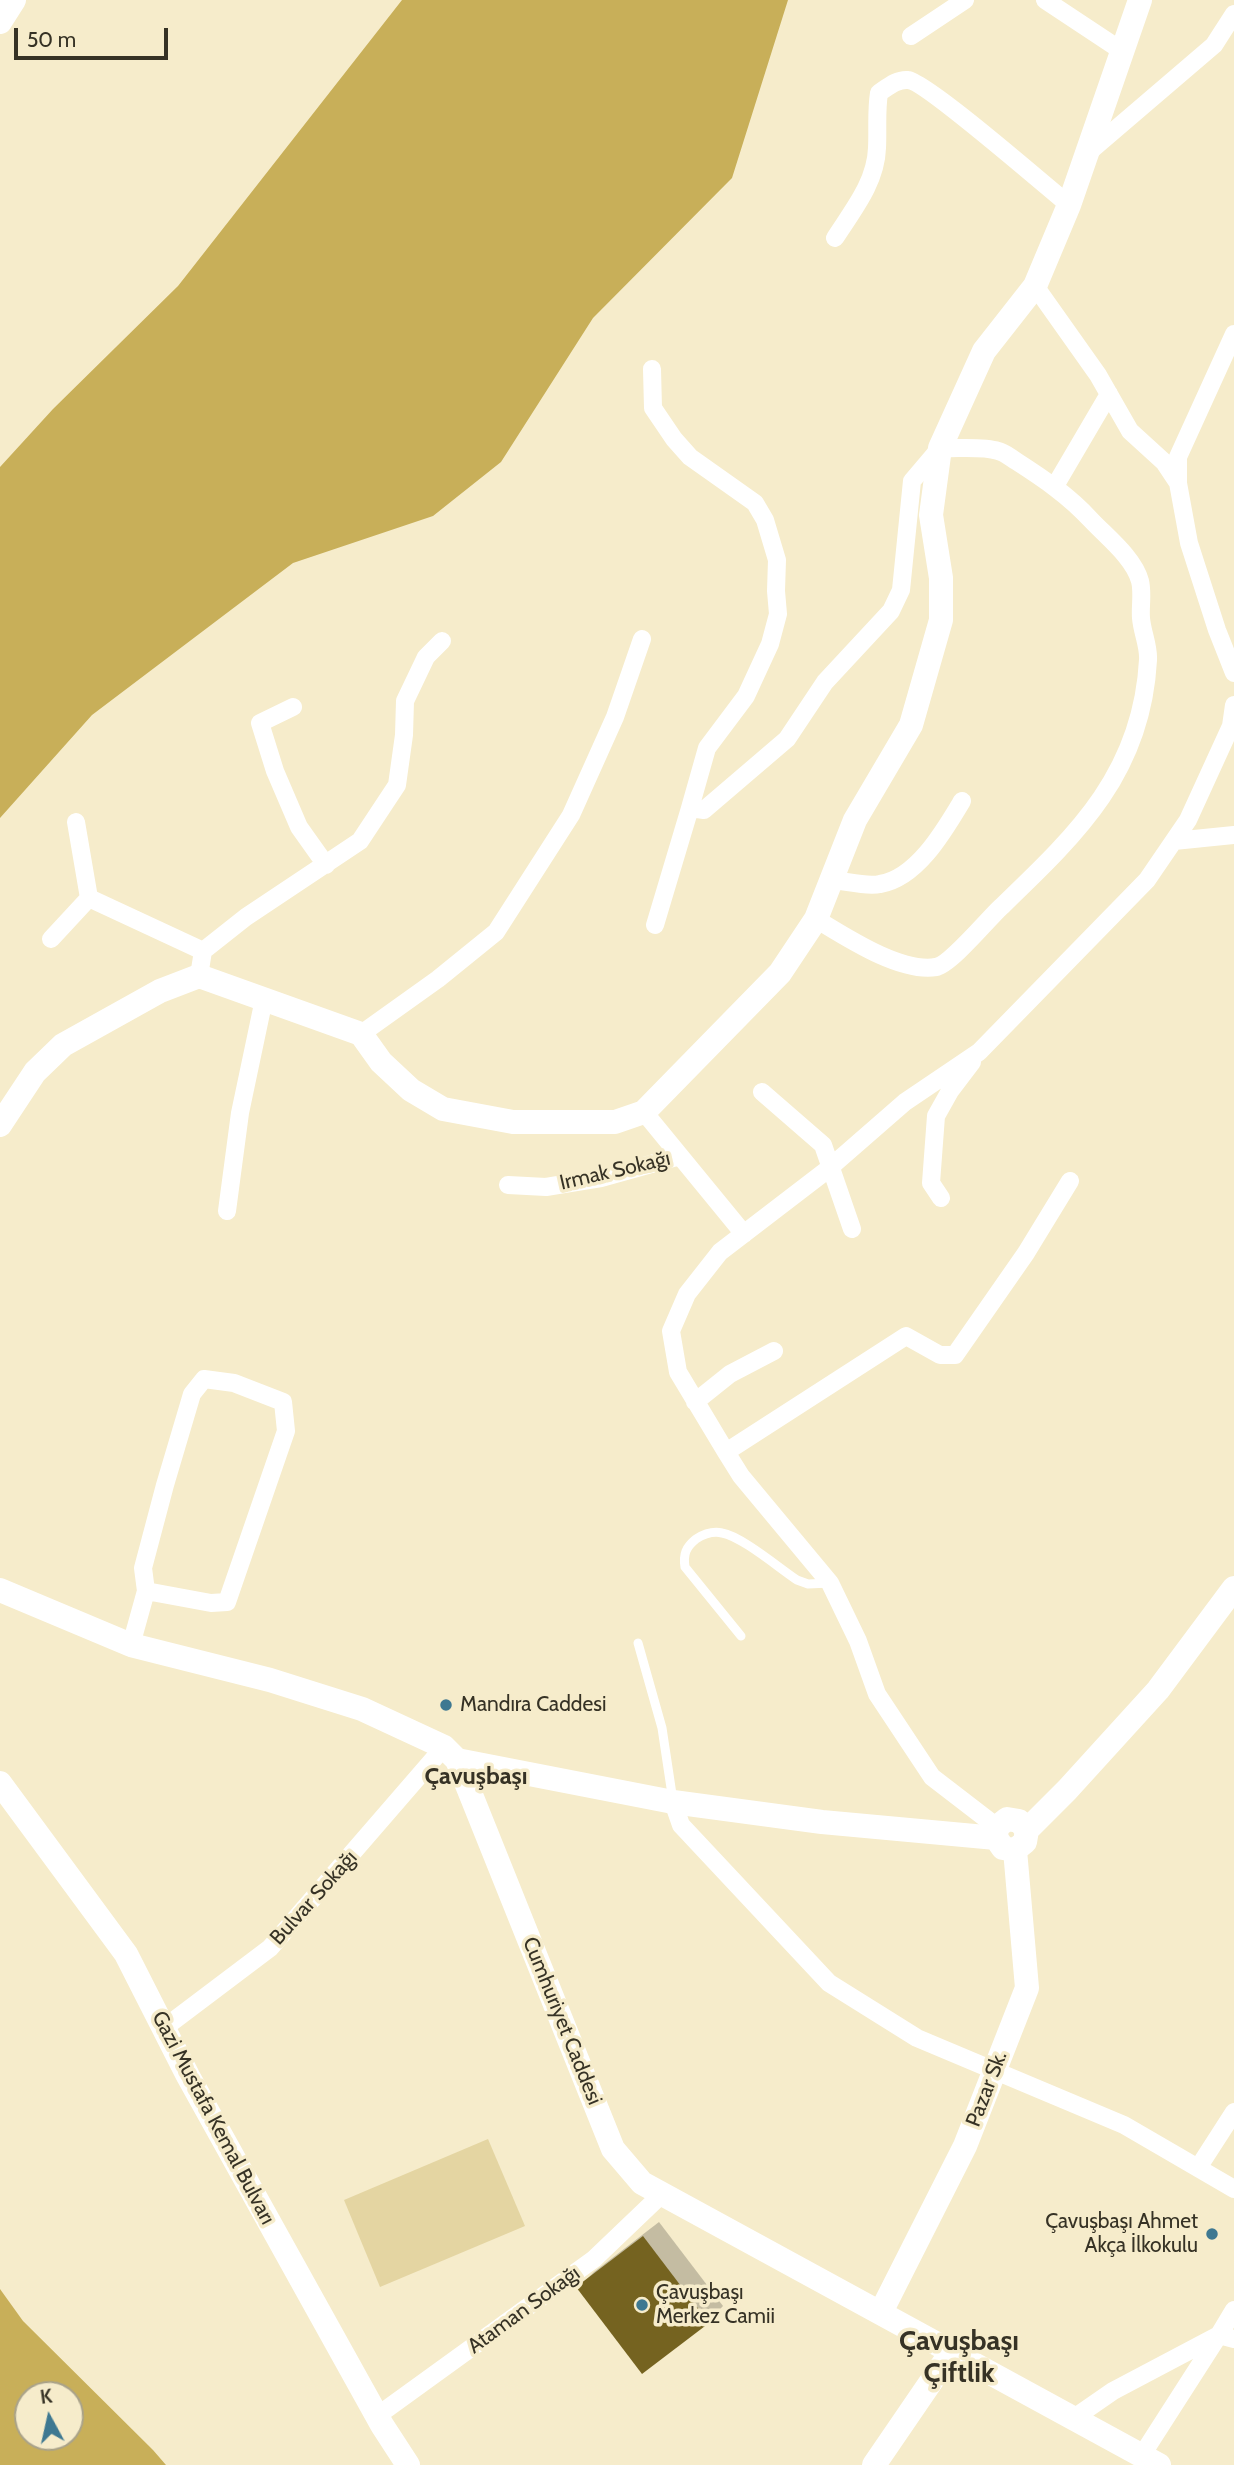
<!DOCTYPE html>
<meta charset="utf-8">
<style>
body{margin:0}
#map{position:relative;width:1234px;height:2465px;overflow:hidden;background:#f6eccb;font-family:Cabin,sans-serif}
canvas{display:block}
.north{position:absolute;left:14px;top:2381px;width:70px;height:70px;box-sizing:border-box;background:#f6eccb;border:2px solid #a9a289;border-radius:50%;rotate:352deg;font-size:19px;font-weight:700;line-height:28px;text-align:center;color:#363225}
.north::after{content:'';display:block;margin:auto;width:24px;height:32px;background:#3e7891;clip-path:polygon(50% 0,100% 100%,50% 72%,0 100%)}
.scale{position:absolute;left:14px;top:28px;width:154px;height:32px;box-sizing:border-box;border:4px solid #363225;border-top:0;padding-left:9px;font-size:21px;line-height:24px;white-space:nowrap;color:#363225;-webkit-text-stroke:5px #f6eccb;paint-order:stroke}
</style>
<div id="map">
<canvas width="1234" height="2465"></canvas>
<div class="north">K</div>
<div class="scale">50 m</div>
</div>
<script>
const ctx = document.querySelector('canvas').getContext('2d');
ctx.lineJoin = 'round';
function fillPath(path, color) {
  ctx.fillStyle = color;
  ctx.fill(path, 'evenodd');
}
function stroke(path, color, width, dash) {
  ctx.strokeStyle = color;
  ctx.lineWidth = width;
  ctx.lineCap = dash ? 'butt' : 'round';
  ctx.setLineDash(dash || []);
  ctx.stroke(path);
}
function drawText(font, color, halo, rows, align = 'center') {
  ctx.font = font + ' Cabin,sans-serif';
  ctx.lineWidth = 7;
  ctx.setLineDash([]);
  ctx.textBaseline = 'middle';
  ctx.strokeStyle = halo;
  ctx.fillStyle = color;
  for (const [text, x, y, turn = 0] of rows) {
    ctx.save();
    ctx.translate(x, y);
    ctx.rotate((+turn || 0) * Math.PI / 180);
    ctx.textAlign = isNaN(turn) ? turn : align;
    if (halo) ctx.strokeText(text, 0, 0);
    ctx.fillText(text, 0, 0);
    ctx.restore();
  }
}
const green = new Path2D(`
 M488,2139L525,2226L380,2287L344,2200Z`);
const forest = new Path2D(`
 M402,0H788L732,178L593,318L501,462L433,516L293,563L92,715L0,818V467L53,409L178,286Z
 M0,2289L23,2321L153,2450L166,2465H0ZM70,2395V2437H28V2395Z`);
const shadow = new Path2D(`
 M659,2222L723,2306L708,2322L578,2288L594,2272Z`);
const building = new Path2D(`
 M643,2236L709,2323L642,2374L576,2287Z`);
const lane = new Path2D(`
 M741,1636L685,1567C683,1554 686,1547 696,1539C704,1534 713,1531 722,1533C741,1536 779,1568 797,1580L808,1584L830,1583
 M638,1643L662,1728L673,1801`);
const street = new Path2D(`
 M1045,0L1122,51
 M911,36L965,0
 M1089,152L1214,45L1234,14
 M835,238C853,210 876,182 877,148C878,129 876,112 879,93C888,87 897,79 908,80C925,81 1046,186 1069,205
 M1035,286L1098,375L1130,431L1164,462L1178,483L1189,543L1217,630L1234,673
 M652,369L653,408L674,439L690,457L755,503L765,520L777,560L776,591L778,614L770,644L746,696L707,748L690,808L704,810L787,739L825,682L891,611L901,590L912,481L940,448C957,449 983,446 998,451C1004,452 1011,458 1016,461C1044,479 1069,496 1091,520C1107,537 1134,558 1140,581C1143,593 1140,607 1141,618C1142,632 1149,646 1148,660C1142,773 1077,834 1001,907C988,919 950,965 936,967C900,973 846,937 816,919
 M1178,483V457L1234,334
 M1055,486L1109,394
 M293,707L260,723L275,771L299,827L326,865
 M76,822L89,898L203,951
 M1174,841L1234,835
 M831,880C846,881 866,887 880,884C917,878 944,831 962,801
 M655,925L690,808
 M51,939L89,898
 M199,976L203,951L246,917L360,841L397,785L404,735L405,701L426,657L442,641
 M361,1034L438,979L496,932L571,815L615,717L642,639
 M762,1092L823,1145L852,1229
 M644,1112L744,1234
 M508,1185L546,1187L601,1178L680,1156
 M941,1198L931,1183L936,1116L950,1091L972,1062
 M227,1211L240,1113L264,999
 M695,1402L730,1374L774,1351
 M726,1452L906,1336L940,1355H955L1026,1253L1070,1181
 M131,1645L146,1591L143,1568L165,1485L192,1394L204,1379L234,1383L283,1402L286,1431L227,1602L211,1603L146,1591
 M673,1802L681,1825L829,1983L917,2038L1124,2125L1234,2189
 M997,1827L932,1777L877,1694L858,1641L830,1583L741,1476L726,1452L678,1372L671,1331L687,1294L720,1252L827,1170L905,1102L979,1052L1147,880L1188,820L1231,726L1234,705
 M164,2028L270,1948L444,1747
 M1198,2168L1234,2112
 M377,2416L594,2259L662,2194
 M1074,2418L1113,2391L1219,2335L1234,2310
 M1142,2455L1219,2335L1234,2339`);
const secondary = new Path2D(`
 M0,22L14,0
 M0,1125L35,1072L63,1045L160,991L199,976L361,1034L381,1062L411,1090L443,1109L513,1122H615L644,1112L780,973L816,919L855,820L911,725L941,620V578L931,515L940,448L984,351L1035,286L1069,205L1140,0
 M0,1590L131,1645L270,1680L362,1709L444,1747L457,1760L613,2149L642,2183L1159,2465
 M457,1760L673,1802L822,1822L996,1838L1003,1848L1015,1850L1025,1842L1027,1830L1019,1821L1007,1819L997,1827L996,1838
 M0,1783L126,1954L188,2076L382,2425L408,2465
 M1027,1830L1067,1790L1158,1690L1234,1588
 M881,2312L965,2146L1027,1988L1015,1850
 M874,2465L952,2351`);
const markers = [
 [446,1705,7,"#3e7891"],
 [1212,2234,7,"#3e7891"],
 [642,2305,7,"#3e7891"]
];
const streetNames = [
 ["Irmak Sokağı",615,1171,-13],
 ["Bulvar Sokağı",314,1898,-48],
 ["Cumhuriyet Caddesi",562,2021,68],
 ["Pazar Sk.",987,2089,-69],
 ["Gazi Mustafa Kemal Bulvarı",213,2118,62],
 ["Ataman Sokağı",524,2310,-36]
];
const poiNames = [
 ["Mandıra Caddesi",460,1705],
 ["Çavuşbaşı Ahmet",1198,2222,"right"],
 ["Akça İlkokulu",1198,2246,"right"],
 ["Çavuşbaşı",656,2293],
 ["Merkez Camii",656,2317]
];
const quarterNames = [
 ["Çavuşbaşı",476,1777]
];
const districtNames = [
 ["Çavuşbaşı",959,2342],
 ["Çiftlik",959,2374]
];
fillPath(green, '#e4d5a2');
fillPath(forest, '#c8af59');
fillPath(shadow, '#0003');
fillPath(building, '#756320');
stroke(lane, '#fff', 9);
stroke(street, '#fff', 18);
stroke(secondary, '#fff', 24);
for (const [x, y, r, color] of markers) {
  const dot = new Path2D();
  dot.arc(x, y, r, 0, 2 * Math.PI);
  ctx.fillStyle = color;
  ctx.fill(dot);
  stroke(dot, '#f6eccb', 2.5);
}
drawText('21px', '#363225', '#f6eccb', streetNames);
drawText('21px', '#363225', '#f6eccb', poiNames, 'left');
drawText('bold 24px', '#363225', '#f6eccb', quarterNames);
drawText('bold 28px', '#363225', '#f6eccb', districtNames);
</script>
